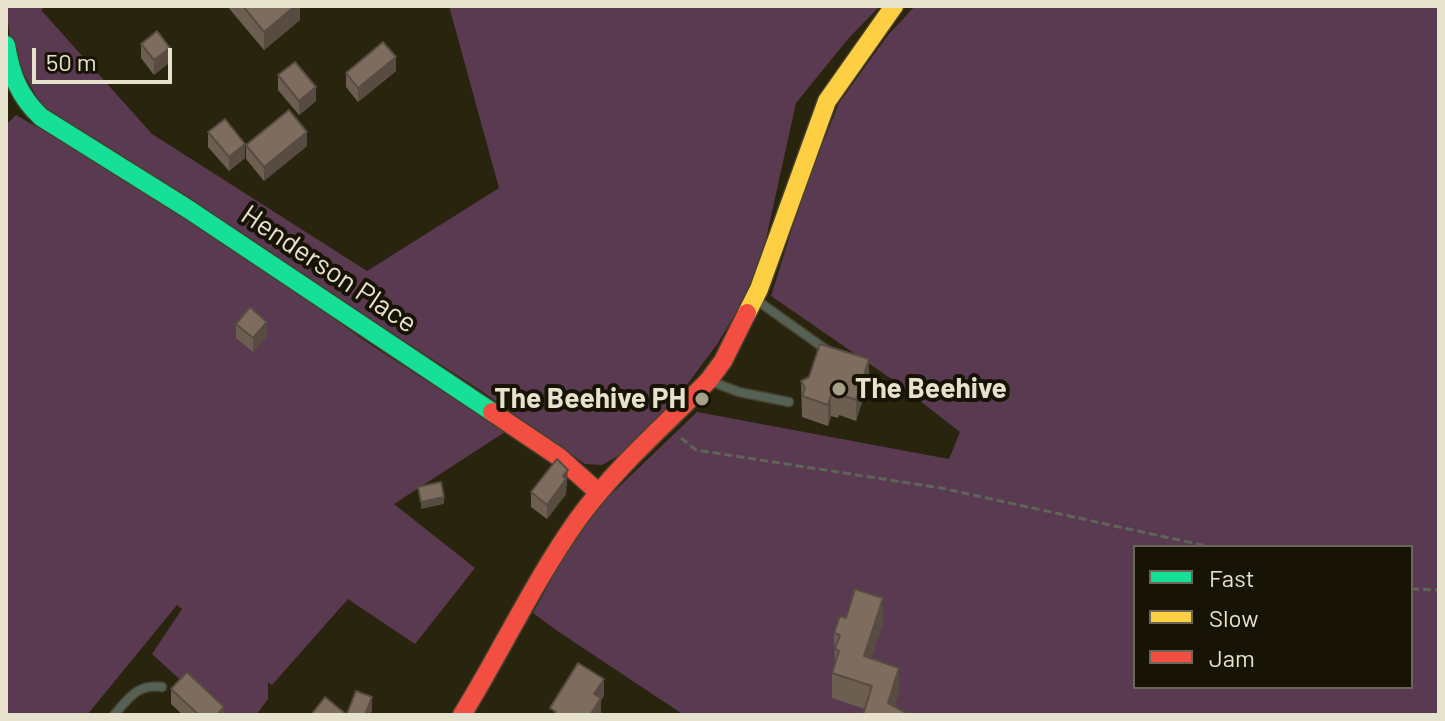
<!DOCTYPE html>
<style>
body{margin:0}
#map{position:relative;width:1445px;height:721px;overflow:hidden;background:#29240d;font-family:Barlow,sans-serif}
canvas{display:block}
.frame{position:absolute;inset:0;border:8px solid #e7e2cd;pointer-events:none}
.legend{position:absolute;left:1133px;top:545px;width:280px;height:144px;box-sizing:border-box;background:#181405;border:2px solid #6b6655;margin:0;padding:10px 14px;list-style:none;font-size:24px;color:#e7e2cd}
.legend li{display:flex;align-items:center;gap:16px;height:40px}
.legend b{width:40px;border:2px solid #6b6655}
.scale{position:absolute;left:32px;top:48px;width:140px;height:36px;box-sizing:border-box;border:4px solid #e7e2cd;border-top:0;padding-left:10px;font-size:24px;line-height:28px;white-space:nowrap;color:#e7e2cd;-webkit-text-stroke:6px #181405;paint-order:stroke}
</style>
<div id="map">
<canvas width="1445" height="721"></canvas>
<div class="frame"></div>
<ul class="legend">
<li><b style="height:10px;background:#16e098"></b>Fast</li>
<li><b style="height:10px;background:#ffcf43"></b>Slow</li>
<li><b style="height:10px;background:#f24e42"></b>Jam</li>
</ul>
<div class="scale">50 m</div>
</div>
<script>
const ctx = document.querySelector('canvas').getContext('2d');
ctx.lineJoin = 'round';
function fillPath(path, color) {
  ctx.fillStyle = color;
  ctx.fill(path, 'evenodd');
}
function stroke(path, color, width, dash) {
  ctx.strokeStyle = color;
  ctx.lineWidth = width;
  ctx.lineCap = dash ? 'butt' : 'round';
  ctx.setLineDash(dash || []);
  ctx.stroke(path);
}
function drawText(font, color, halo, rows, align = 'center') {
  ctx.font = font + ' Barlow,sans-serif';
  ctx.lineWidth = 8;
  ctx.setLineDash([]);
  ctx.textBaseline = 'middle';
  ctx.strokeStyle = halo;
  ctx.fillStyle = color;
  for (const [text, x, y, turn = 0] of rows) {
    ctx.save();
    ctx.translate(x, y);
    ctx.rotate((+turn || 0) * Math.PI / 180);
    ctx.textAlign = isNaN(turn) ? turn : align;
    if (halo) ctx.strokeText(text, 0, 0);
    ctx.fillText(text, 0, 0);
    ctx.restore();
  }
}
const green = new Path2D(`
 M6,6H43L42,11L152,134L367,271L499,188L449,6H880L848,39L796,103L758,275L718,343L689,382L632,448L602,465L585,464L480,390L42,106L12,53Z
 M915,6H1439V715H684L556,630L533,613L569,547L600,505L697,412L949,459L960,432L893,380L771,296L805,187L839,103L888,35ZM1135,547H1411V687H1135Z
 M16,115L189,215L365,341L505,432L394,504L475,568L415,644L348,599L272,685L268,682V699L256,715H219L152,654L182,609L177,605L87,715H6V125Z`);
const path = new Path2D(`
 M681,438L696,450L941,488L1211,547
 M1411,589L1439,590`);
const lane = new Path2D(`
 M755,299L828,351
 M710,381L739,392L789,402
 M114,715C128,699 138,683 162,687`);
const fast = new Path2D(`
 M6,45C11,75 19,96 41,117L188,209L492,412`);
const slow = new Path2D(`
 M747,313L759,289L827,101L894,6`);
const jam = new Path2D(`
 M492,412L559,457L599,493
 M462,715C502,650 534,581 578,519C615,468 665,425 709,380L723,361L747,313`);
const wall = new Path2D(`
 M227,6H300V20L264,50Z
 M141,44L170,62L154,75L141,58Z
 M396,71L358,102L346,87V73Z
 M278,75L316,101L299,115L278,90Z
 M208,132L245,158L229,171L208,147Z
 M246,145L307,146L264,181L246,159Z
 M236,324L267,336L253,352L236,338Z
 M869,380L856,421L839,415L838,418L831,416L828,426L802,417L801,381Z
 M568,484L566,486V494L547,519L531,507V492Z
 M883,623L871,658L899,693L865,709L832,698V673L835,662L834,633Z
 M171,689L224,715H183L171,704Z`);
const shadedWall = new Path2D(`
 M295,6H300V20L264,50V32Z
 M170,48V62L154,75V60Z
 M396,57V71L358,102V88Z
 M316,87V101L299,115V101Z
 M307,132V146L264,181V167Z
 M245,144V158L229,171V157Z
 M267,322V336L253,352V338Z
 M869,359V380L856,421V400Z
 M831,395V416L828,426V405Z
 M568,470L566,494L547,519V505L563,476Z
 M444,497V504L421,509V502Z
 M883,598V623L864,681V656Z
 M899,668V693L892,715L888,703Z
 M604,679V696L601,701V715H590L594,694Z
 M372,697V711L370,715H365Z
 M224,707V715H217Z`);
const building = new Path2D(`
 M243,6H295L264,32Z
 M157,31L170,48L154,60L141,44Z
 M383,42L396,57L358,88L346,73Z
 M295,62L316,87L299,101L278,75Z
 M289,110L307,132L264,167L246,145Z
 M225,119L245,144L229,157L208,132Z
 M250,307L267,322L253,338L236,324Z
 M820,344L869,359L856,400L839,394L838,397L831,395L828,405L802,396L805,388L801,381L809,377Z
 M557,459L568,470L563,476L566,479L547,505L531,492Z
 M441,482L444,497L421,502L418,487Z
 M855,589L883,598L864,656L899,668L888,703L910,715H863L872,686L832,673L839,651L835,649L840,635L834,633L840,616L846,618Z
 M578,663L604,679L594,694L601,698L590,715H553L556,712L550,708Z
 M187,672L224,707L217,715H199L171,689Z
 M356,691L372,697L365,715H351L347,714Z
 M325,697L347,715H311Z`);
const markers = [
 [839,389,8,"#a4a08a"],
 [702,399,8,"#a4a08a"]
];
const streetNames = [
 ["Henderson Place",329,269,34]
];
const poiNames = [
 ["The Beehive",855,389],
 ["The Beehive PH",686,399,"right"]
];
fillPath(green, '#5a3a50');
stroke(lane, '#45412e', 11);
stroke(fast, '#45412e', 21);
stroke(slow, '#45412e', 21);
stroke(jam, '#45412e', 21);
stroke(path, '#5d6557', 3, [8, 4]);
stroke(lane, '#546154', 8);
stroke(fast, '#16e098', 18);
stroke(slow, '#ffcf43', 18);
stroke(jam, '#f24e42', 18);
fillPath(wall, '#6c5e51');
fillPath(shadedWall, '#584c42');
fillPath(building, '#7e6d5e');
stroke(building, '#584c42', 2);
for (const [x, y, r, color] of markers) {
  const dot = new Path2D();
  dot.arc(x, y, r, 0, 2 * Math.PI);
  ctx.fillStyle = color;
  ctx.fill(dot);
  stroke(dot, '#181405', 3);
}
drawText('28px', '#e7e2cd', '#181405', streetNames);
drawText('bold 28px', '#e7e2cd', '#181405', poiNames, 'left');
</script>
